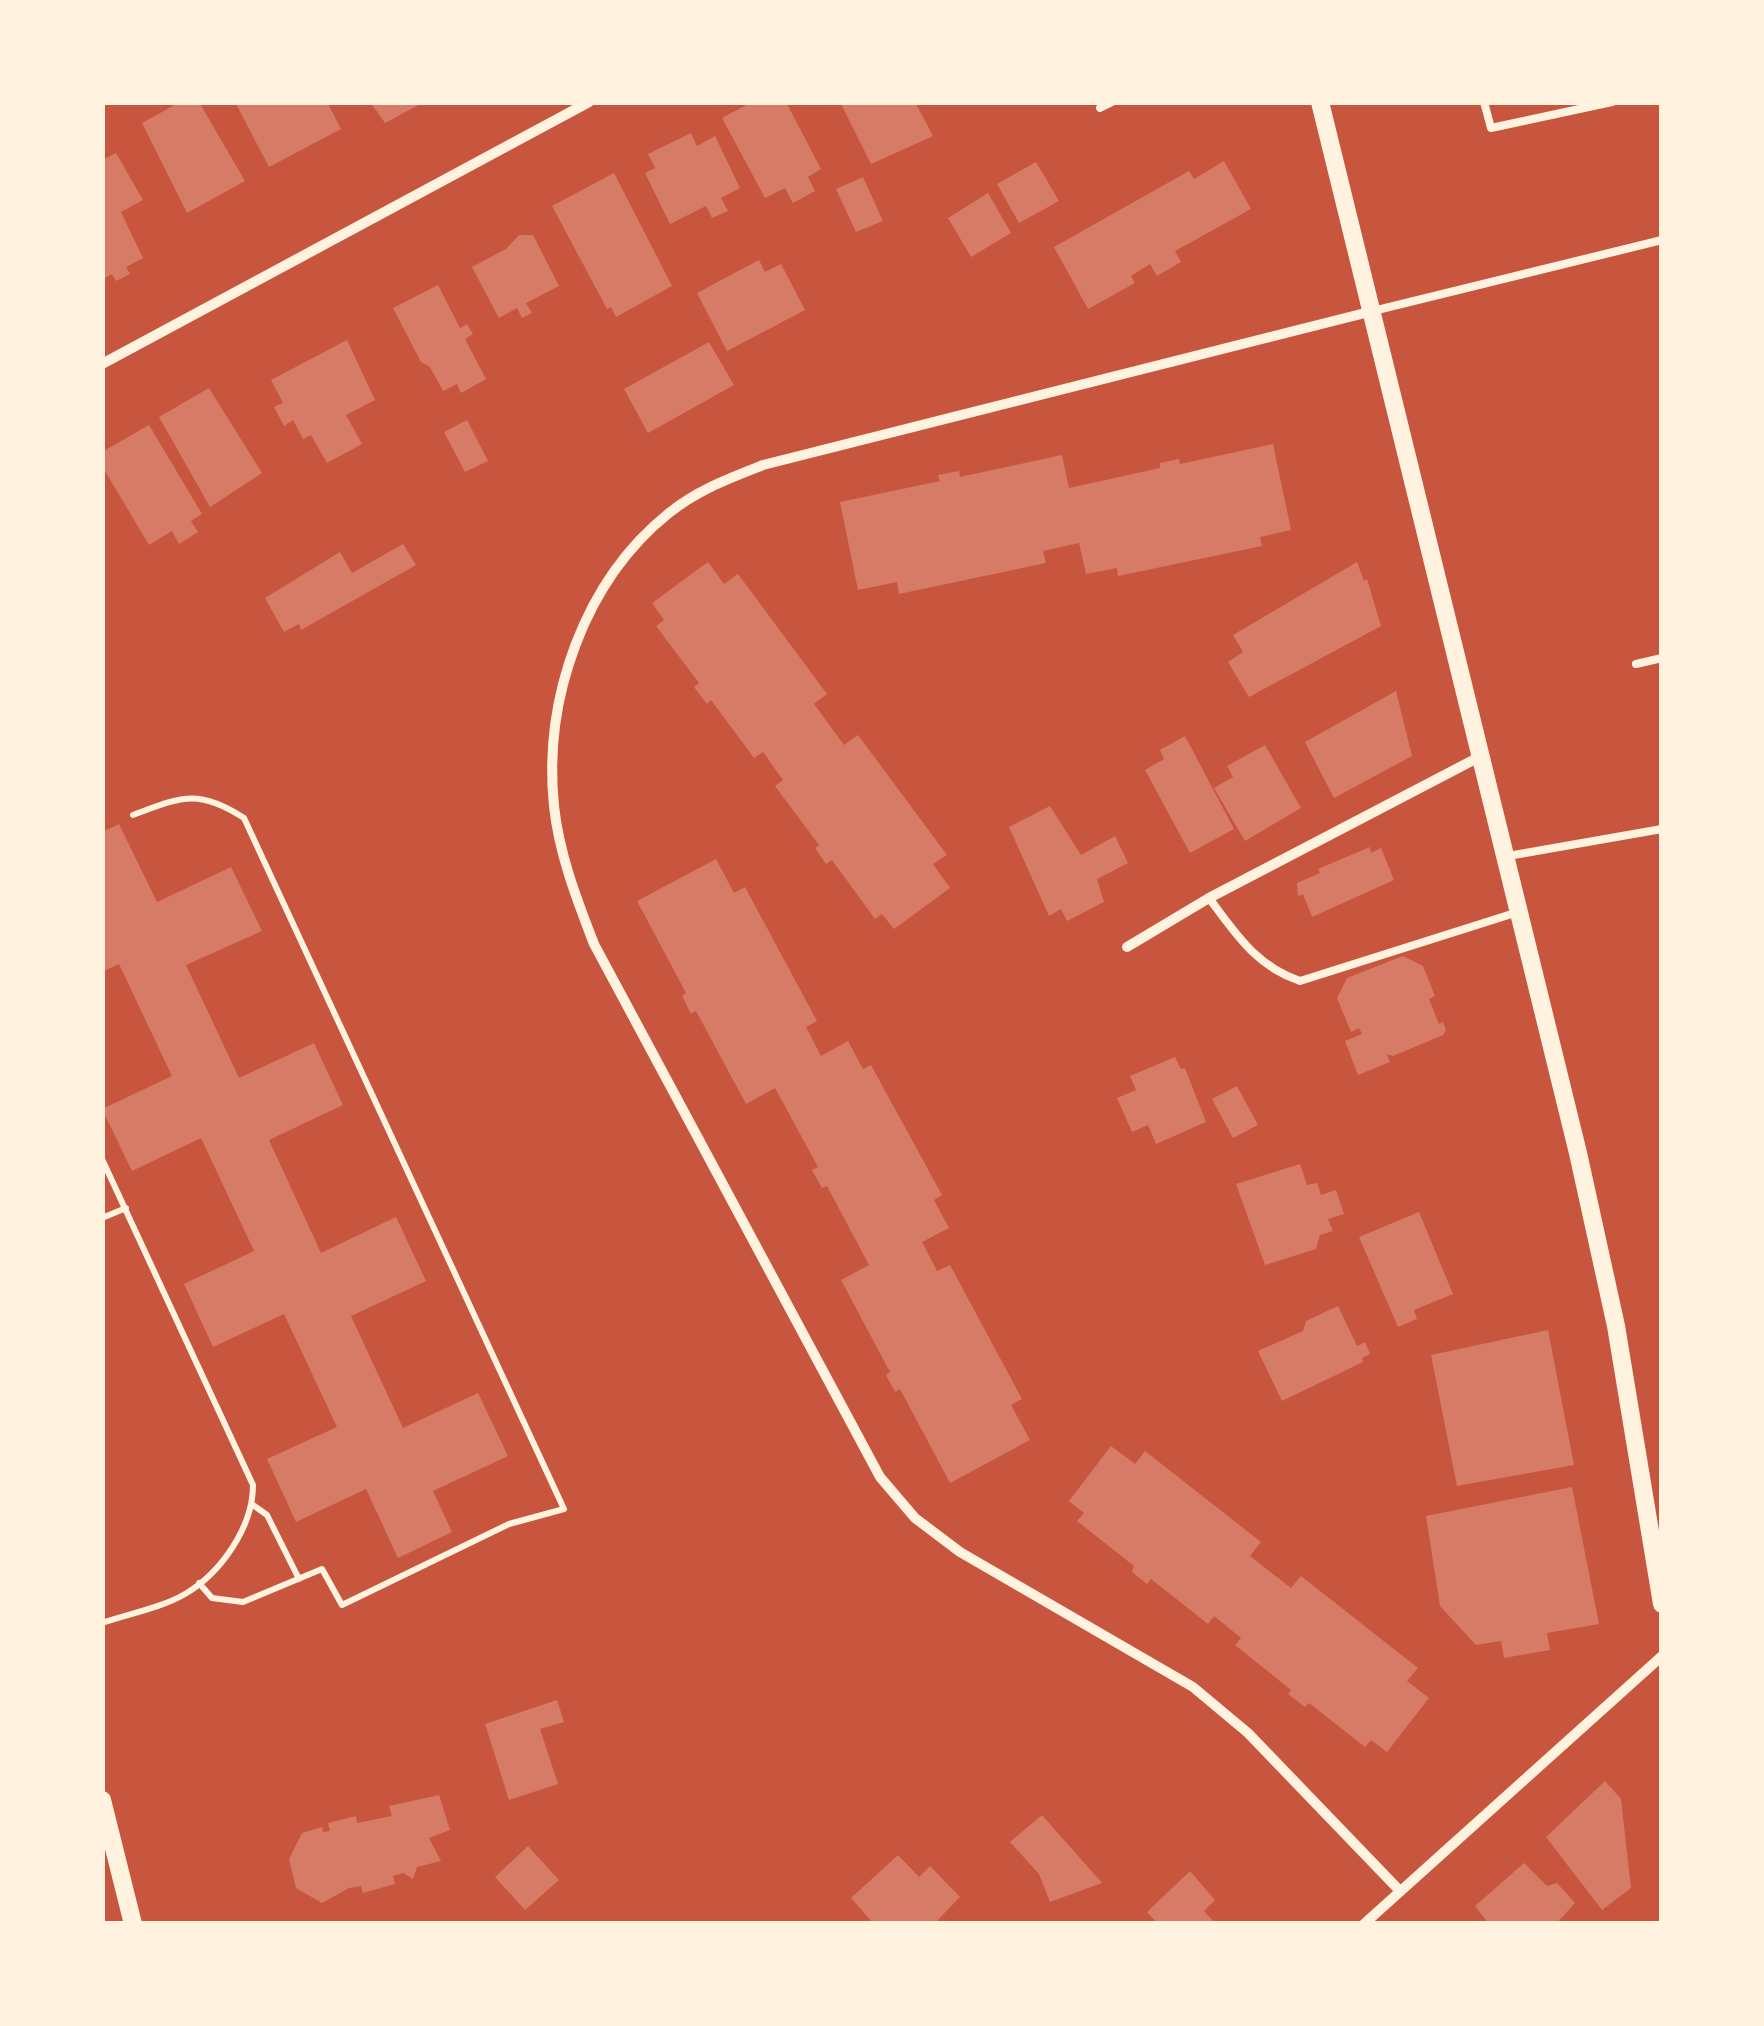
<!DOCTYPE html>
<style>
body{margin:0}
#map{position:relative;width:1764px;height:2026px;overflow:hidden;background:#c8553d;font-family:Merriweather,serif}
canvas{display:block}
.frame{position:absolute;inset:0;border:105px solid #fff3e0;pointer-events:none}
</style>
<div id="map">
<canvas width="1764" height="2026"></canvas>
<div class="frame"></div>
</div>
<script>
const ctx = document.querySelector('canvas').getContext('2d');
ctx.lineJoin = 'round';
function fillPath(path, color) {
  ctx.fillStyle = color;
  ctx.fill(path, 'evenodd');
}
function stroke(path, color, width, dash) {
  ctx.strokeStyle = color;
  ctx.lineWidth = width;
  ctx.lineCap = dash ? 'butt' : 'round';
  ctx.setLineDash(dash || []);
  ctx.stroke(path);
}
const building = new Path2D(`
 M180,102H199L245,181L187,213L142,123Z
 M235,102H327L341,129L269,167Z
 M370,102H424L385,123Z
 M752,102H786L821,169L808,177L815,191L793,203L785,188L765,198L722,118Z
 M840,102H915L933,136L871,164Z
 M691,133L697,146L715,136L740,188L721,198L728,211L712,218L706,206L670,224L645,173L655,168L648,154Z
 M116,153L143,200L121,212L143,258L126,267L130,274L116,281L112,274L102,280V160Z
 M1224,161L1251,209L1175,251L1181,262L1157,276L1150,264L1131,276L1135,283L1088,309L1054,247L1189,171L1194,179Z
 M1036,162L1059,201L1019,223L997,184Z
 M614,173L672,286L616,317L611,307L607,309L552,206Z
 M863,177L883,221L856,232L836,189Z
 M988,193L1011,233L971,257L948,218Z
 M519,235H533L559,286L526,303L532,313L522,318L517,308L499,318L472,267L506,249Z
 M759,260L765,272L781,264L805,310L727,351L697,293Z
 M438,285L460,328L467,324L473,334L465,339L486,379L461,393L457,384L443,391L430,367L421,362L393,308Z
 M347,340L375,400L346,415L362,444L327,463L311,435L303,439L293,420L284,426L274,407L283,403L271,380Z
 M709,342L734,385L648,433L624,389Z
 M209,388L262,473L210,507L159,417Z
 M467,420L488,461L465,472L444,432Z
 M149,425L202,514L191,521L198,532L179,544L172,531L149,545L102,466V452Z
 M1273,444L1291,530L1260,537L1262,546L1118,576L1117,568L1086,574L1079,543L1043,551L1046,563L899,594L897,582L858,590L840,502L940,481L938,475L959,471L960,477L1062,455L1069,488L1160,468V463L1179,459L1180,464Z
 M403,544L416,565L301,630L299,624L284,632L265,598L340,552L352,573Z
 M708,562L724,584L738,574L827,694L814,704L844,745L858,735L947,855L933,864L950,888L894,929L882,914L875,919L832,860L826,864L815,848L819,845L775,786L783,780L763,752L754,758L711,700L707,704L694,687L699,683L656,626L664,620L652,603Z
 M1357,562L1364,581L1367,579L1381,626L1249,697L1228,662L1243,652L1233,635Z
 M1396,691L1412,756L1334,798L1305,742Z
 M1185,736L1234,829L1190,853L1145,770L1164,759L1160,750Z
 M1265,745L1301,808L1245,841L1214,788L1233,777L1227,766Z
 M1050,806L1081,855L1115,836L1128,863L1097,879L1104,902L1067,921L1061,909L1049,916L1009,827Z
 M119,824L157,902L231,867L262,931L186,965L239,1078L314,1043L343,1105L269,1140L321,1253L396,1217L426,1281L351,1316L403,1428L478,1393L508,1456L433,1491L452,1532L398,1558L366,1489L296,1522L267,1459L337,1427L284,1314L213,1347L184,1284L254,1251L201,1138L132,1171L102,1109L172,1076L119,964L102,972V832Z
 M1370,847L1371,853L1381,848L1394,880L1312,917L1303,894L1298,896L1297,883L1320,873L1318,869Z
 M716,859L734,893L745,887L817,1021L806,1027L821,1056L848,1041L863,1069L871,1065L942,1195L934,1200L949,1228L922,1242L937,1271L950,1265L1022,1399L1011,1405L1030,1440L950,1483L900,1389L895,1392L886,1375L890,1372L841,1280L869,1265L827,1186L822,1188L812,1170L818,1167L775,1088L746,1104L696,1011L691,1014L682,996L686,993L637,901Z
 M1403,956L1423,966L1435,996L1429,999L1439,1024L1443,1022L1446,1030L1443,1035L1393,1056L1387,1054L1390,1062L1358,1075L1345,1041L1362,1034L1359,1028L1351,1032L1337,998L1347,978Z
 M1175,1057L1181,1069L1185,1068L1206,1122L1156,1144L1148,1125L1132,1132L1117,1098L1136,1090L1130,1076Z
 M1237,1086L1258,1125L1233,1138L1212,1099Z
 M1300,1164L1307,1185L1317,1183L1321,1195L1336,1190L1344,1214L1328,1219L1333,1231L1320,1235L1316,1249L1265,1265L1236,1184Z
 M1419,1212L1453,1294L1414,1310L1417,1319L1398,1327L1359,1237Z
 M1338,1306L1357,1346L1365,1342L1370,1354L1362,1358L1363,1362L1282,1401L1258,1351L1303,1331L1306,1321Z
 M1548,1330L1574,1465L1457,1486L1431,1355Z
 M1111,1446L1135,1464L1145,1451L1261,1542L1250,1556L1291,1588L1301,1576L1418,1668L1407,1681L1429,1698L1387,1752L1371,1740L1365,1747L1309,1703L1305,1707L1288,1694L1291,1690L1235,1645L1241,1638L1214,1616L1208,1624L1151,1579L1147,1584L1132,1572L1134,1566L1077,1521L1084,1513L1069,1501Z
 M1572,1487L1599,1624L1547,1633L1550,1650L1504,1658L1501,1641L1476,1645L1440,1606L1426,1516Z
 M557,1700L564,1722L540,1729L558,1784L509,1800L485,1724Z
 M1605,1781L1621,1799L1631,1888L1602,1910L1546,1837Z
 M439,1795L450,1830L429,1838L441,1861L417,1867L413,1879L403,1873L393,1876L395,1884L363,1893L361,1886L349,1888L322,1903L296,1888L289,1859L302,1833L322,1827L323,1832L330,1831L328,1823L356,1816L357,1823L392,1816L389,1806Z
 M1042,1815L1102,1883L1050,1902L1039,1874L1010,1842Z
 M528,1846L559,1880L525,1910L495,1877Z
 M898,1855L919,1877L930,1866L960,1897L934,1924H874L851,1898Z
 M1524,1863L1547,1886L1557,1883L1575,1903L1556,1924H1489L1475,1906Z
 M1190,1871L1215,1900L1204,1911L1216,1924H1158L1147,1912Z`);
const path = new Path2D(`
 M133,815C181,797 198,788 244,818L564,1509L509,1524L342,1605L322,1569L243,1602L212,1598L199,1583
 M102,1159L253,1485C253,1527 221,1573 185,1594C161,1608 128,1614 102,1623
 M102,1218L126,1208
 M253,1505L267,1515L299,1579`);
const service = new Path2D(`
 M1484,102L1491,128L1612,102
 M1100,108L1112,102
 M1373,311L1662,240
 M1636,664L1662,658
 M1508,856L1662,829
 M1209,898C1236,934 1256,966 1300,981L1518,912`);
const minor = new Path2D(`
 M1373,311L763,465C730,478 697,490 669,513C584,581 543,699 554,806C559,854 577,900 594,944L880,1477L915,1518L960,1552L1193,1687L1248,1733L1400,1891
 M102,364L589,102
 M1127,947L1209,898L1483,755
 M1364,1924L1662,1656`);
const tertiary = new Path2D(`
 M1320,102L1578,1153L1616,1326L1662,1604
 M102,1800L133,1924`);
fillPath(building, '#d67c66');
stroke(path, '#fff3e0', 6);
stroke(service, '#fff3e0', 8);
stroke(minor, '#fff3e0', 10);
stroke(tertiary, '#fff3e0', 18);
</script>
